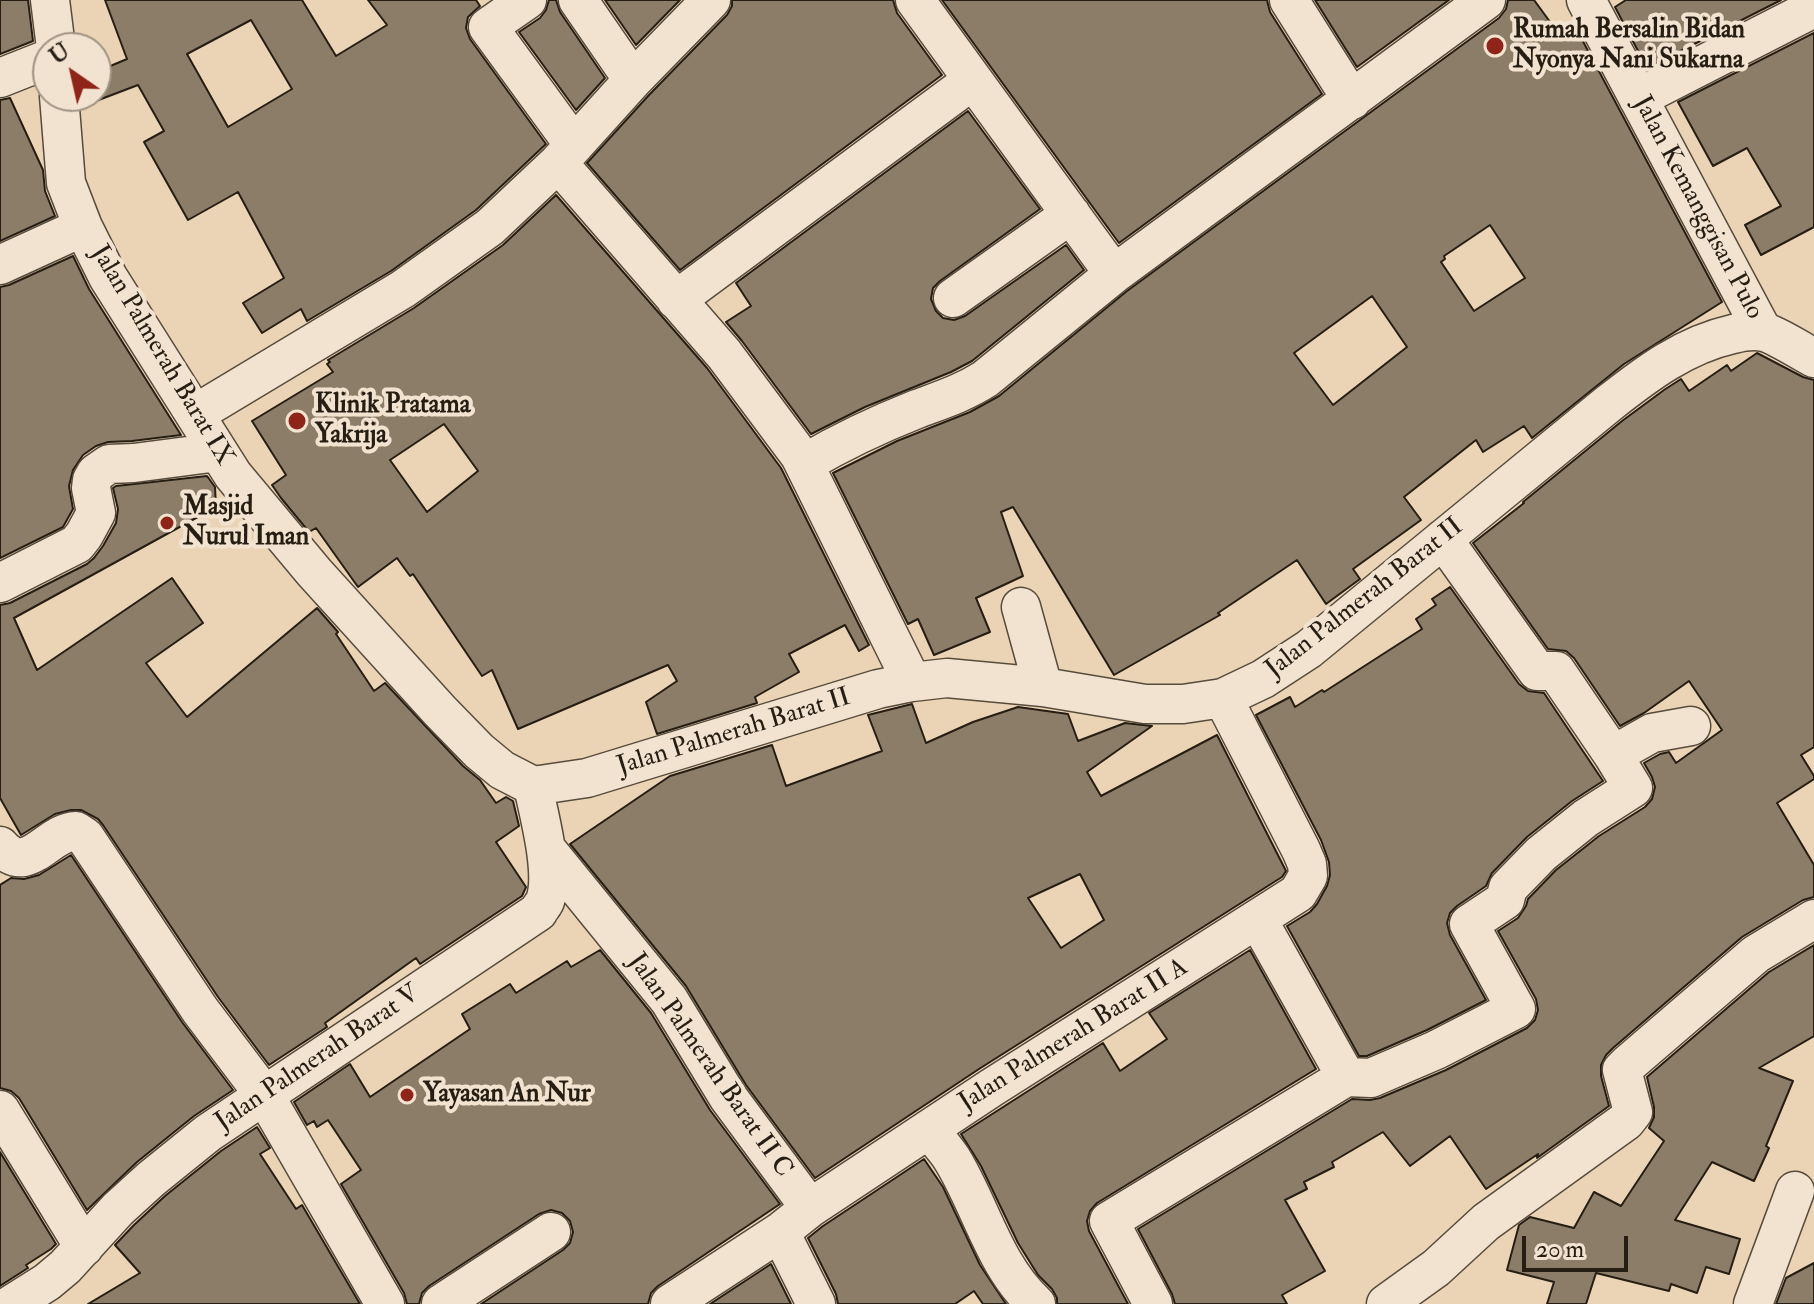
<!DOCTYPE html>
<style>
body{margin:0}
#map{position:relative;width:1814px;height:1304px;overflow:hidden;background:#ebd4b6;font-family:"IM FELL Double Pica",serif}
canvas{display:block}
.north{position:absolute;left:32px;top:32px;width:80px;height:80px;box-sizing:border-box;background:#f2e3d0;border:2px solid #a09484;border-radius:50%;rotate:326deg;font-size:22px;font-weight:700;line-height:32px;text-align:center;color:#261e13}
.north::after{content:'';display:block;margin:auto;width:28px;height:36px;background:#8f2418;clip-path:polygon(50% 0,100% 100%,50% 72%,0 100%)}
.scale{position:absolute;left:1522px;top:1236px;width:106px;height:36px;box-sizing:border-box;border:4px solid #261e13;border-top:0;padding-left:10px;font-size:24px;line-height:28px;white-space:nowrap;color:#261e13;-webkit-text-stroke:6px #f2e3d0;paint-order:stroke}
</style>
<div id="map">
<canvas width="1814" height="1304"></canvas>
<div class="north">U</div>
<div class="scale">20 m</div>
</div>
<script>
const ctx = document.querySelector('canvas').getContext('2d');
ctx.lineJoin = 'round';
function fillPath(path, color) {
  ctx.fillStyle = color;
  ctx.fill(path, 'evenodd');
}
function stroke(path, color, width, dash) {
  ctx.strokeStyle = color;
  ctx.lineWidth = width;
  ctx.lineCap = dash ? 'butt' : 'round';
  ctx.setLineDash(dash || []);
  ctx.stroke(path);
}
function drawText(font, color, halo, rows, align = 'center') {
  ctx.font = font + ' "IM FELL Double Pica",serif';
  ctx.lineWidth = 8;
  ctx.setLineDash([]);
  ctx.textBaseline = 'middle';
  ctx.strokeStyle = halo;
  ctx.fillStyle = color;
  for (const [text, x, y, turn = 0] of rows) {
    ctx.save();
    ctx.translate(x, y);
    ctx.rotate((+turn || 0) * Math.PI / 180);
    ctx.textAlign = isNaN(turn) ? turn : align;
    if (halo) ctx.strokeText(text, 0, 0);
    ctx.fillText(text, 0, 0);
    ctx.restore();
  }
}
const building = new Path2D(`
 M0,0H28L33,41L0,54Z
 M105,0H302L336,56L387,25L368,0H476L480,6L468,17L466,28L470,39L546,144L476,210L391,271L307,321L301,309L262,333L243,303L284,278L238,192L188,220L144,142L164,131L138,85L96,101V72L127,59ZM251,20L292,89L228,127L187,54Z
 M549,0H556L560,12L605,78L576,110L519,32L540,18L546,10Z
 M605,0H680L636,45Z
 M732,0H893L897,13L942,75L680,270L587,163L649,95L727,15L732,6Z
 M942,0H1267L1270,12L1322,94L1119,243Z
 M1315,0H1449L1357,67Z
 M1508,0H1534L1564,41L1578,32L1722,302L1624,364L1532,438L1524,426L1483,452L1476,440L1404,497L1421,520L1353,569L1360,579L1326,604L1297,560L1218,613L1220,615L1114,675L1013,507L1001,512L1023,576L976,598L990,632L934,655L918,619L908,624L833,473L897,441L970,412L999,396L1127,291L1499,18L1506,9ZM1490,225L1525,278L1474,311L1441,262L1445,259L1444,256ZM1372,296L1407,347L1333,405L1294,353Z
 M1626,0H1781L1647,68L1615,7Z
 M1814,33V227L1761,255L1745,225L1781,206L1747,148L1713,166L1678,102Z
 M10,98L43,170L45,191L55,216L0,241V100Z
 M968,111L1040,209L940,281L933,288L931,299L936,311L943,318L954,320L965,316L1066,245L1084,270L972,361L951,372L865,407L811,434L742,341L726,322L751,306L736,283Z
 M556,195L707,368L781,468L869,645L859,651L845,625L789,654L799,672L755,697L757,703L657,734L646,702L677,681L668,665L518,729L492,670L482,676L413,574L410,576L397,558L358,587L316,528L309,532L281,498L272,485L286,475L252,421L333,372L327,364L330,362L328,360L414,308L503,245ZM444,424L478,471L427,512L390,460Z
 M73,256L89,289L181,435L132,441L108,442L96,446L83,455L73,470L69,486L73,509L63,527L0,558V287L9,285Z
 M1757,353L1803,377L1814,380V747L1801,755L1814,776V779L1777,803L1814,865V897L1803,900L1742,937L1613,1048L1606,1055L1601,1065V1076L1609,1106L1537,1158L1538,1154L1486,1189L1450,1136L1410,1166L1383,1132L1332,1162L1334,1167L1304,1182L1307,1189L1285,1200L1325,1271L1282,1295L1287,1304H1175L1172,1294L1138,1229L1352,1099L1370,1100L1380,1098L1446,1070L1527,1028L1535,1020L1538,1010L1536,999L1498,931L1518,918L1526,906L1528,899L1556,870L1599,836L1645,807L1652,799L1655,787L1652,777L1644,763L1660,754L1669,752L1676,763L1722,730L1689,681L1644,713L1620,726L1574,658L1566,651L1548,649L1473,543L1524,503L1523,502L1622,421L1664,390L1681,379L1689,391L1727,365L1731,371Z
 M207,476L215,487L216,507L14,618L37,670L172,578L203,623L146,663L187,717L317,608L338,632L336,634L374,691L385,683L463,766L480,780L496,803L506,797L513,801L519,826L496,842L526,887L522,896L420,964L416,958L325,1023L327,1027L269,1065L218,997L103,825L98,819L81,810H71L55,814L21,835L0,798V605L10,603L87,564L94,558L103,546L116,523L118,509L113,488L116,486Z
 M1450,587L1519,684L1528,691L1544,693L1603,781L1572,801L1527,837L1492,873L1486,886L1457,906L1450,913L1447,923L1450,935L1486,1000L1427,1030L1367,1056H1359L1287,926L1310,912L1317,904L1327,886L1330,875L1329,862L1321,840L1256,715L1290,697L1295,707L1322,690L1324,692L1422,629L1416,619L1436,605L1432,599Z
 M912,704L926,743L973,722L1018,707L1068,714L1078,741L1125,723L1152,726L1087,772L1101,796L1217,735L1286,871L1282,877L979,1069L815,1178L746,1085L686,986L570,844L670,776L772,745L786,786L882,751L868,715ZM1080,874L1104,920L1061,948L1028,898Z
 M71,855L182,1022L233,1090L194,1116L137,1162L87,1210L19,1098L11,1091L0,1088V885L11,878L24,879L39,875Z
 M1814,945V1036L1759,1068L1793,1081L1766,1146L1769,1148L1754,1181L1712,1162L1675,1220L1740,1239L1729,1274L1706,1267L1697,1293L1671,1284L1669,1291L1596,1273L1586,1304H1547L1554,1282L1507,1270L1519,1225L1530,1217L1574,1228L1594,1192L1621,1206L1664,1141L1649,1128L1654,1117V1107L1647,1077L1769,972Z
 M600,950L651,1013L710,1110L780,1204L658,1286L651,1293L648,1304H481L563,1250L570,1243L573,1232L570,1221L562,1213L551,1210L539,1214L429,1286L422,1293L419,1304H407L404,1293L341,1184L361,1170L328,1120L317,1127L314,1121L307,1125L294,1102L350,1064L370,1097L470,1029L462,1014L510,984L516,993L567,961L571,967Z
 M1250,950L1316,1069L1097,1203L1090,1211L1087,1221L1089,1231L1128,1304H1057V1298L1052,1289L1038,1275L1018,1243L981,1166L961,1134L1103,1043L1120,1071L1167,1039L1149,1013Z
 M257,1127L270,1148L260,1154L296,1209L302,1205L360,1304H88L140,1273L115,1245L134,1225L165,1196L221,1151Z
 M0,1152L56,1244L51,1249L26,1265L28,1268L0,1286Z
 M924,1159L943,1187L980,1265L1006,1304H983L974,1291L955,1304H838L836,1294L808,1238L823,1226Z
 M1814,1263V1304H1776L1786,1278Z
 M771,1264L791,1304H710Z`);
const minor = new Path2D(`
 M50,0L56,48
 M527,0L488,27L574,145
 M578,0L633,80
 M915,0L1114,274
 M1289,0L1352,100
 M1586,0L1763,332
 M0,78L48,59
 M59,96L66,183L83,227L108,277L233,475L314,572L440,711L479,751L502,770L533,786
 M1638,98L1814,8
 M558,163L724,354L800,456L912,682
 M0,265L83,227
 M953,298L1071,214
 M676,300L973,80
 M195,414L403,289L490,227L558,163L633,80L711,0
 M805,463C841,442 879,424 917,409C941,400 963,393 985,379L1114,274L1486,0
 M1443,539L1537,671H1556L1613,755L1652,733L1691,726
 M0,583L77,544L84,535L96,513L91,488L92,480L96,473L109,464L134,463L218,452
 M1021,607L1043,687
 M533,786L587,778L878,689L912,682L947,678L1043,687L1145,704H1183L1223,698L1263,679L1309,649L1608,404C1646,374 1684,345 1733,334C1741,332 1755,330 1764,332C1776,335 1801,351 1814,358
 M0,846C28,878 47,832 76,831L85,837L200,1010L265,1096L385,1304
 M547,850L669,1000L728,1097L810,1208
 M1346,1077L1371,1078L1436,1050L1516,1009L1469,924L1505,900L1508,888L1541,854L1586,818L1633,788L1613,755
 M0,1110L84,1247
 M929,1129C936,1139 945,1148 952,1159C981,1206 994,1266 1036,1304
 M780,1232L816,1304
 M12,1304L47,1282L65,1267L118,1209L151,1179L208,1133L538,912C538,911 545,902 545,901C555,873 539,815 533,786
 M441,1304L551,1232
 M670,1304L780,1232L810,1208L991,1088L1298,893L1308,876L1307,864L1301,850L1223,698
 M1153,1304L1109,1221L1346,1077L1258,920
 M1386,1304L1436,1268L1486,1222L1626,1121L1633,1112L1622,1070L1628,1064L1756,954L1814,919
 M1753,1304L1795,1191`);
const markers = [
 [1495,46,10,"#8f2418"],
 [297,421,10,"#8f2418"],
 [167,523,8,"#8f2418"],
 [407,1095,8,"#8f2418"]
];
const poiNames = [
 ["Rumah Bersalin Bidan",1513,31],
 ["Nyonya Nani Sukarna",1513,61],
 ["Klinik Pratama",315,406],
 ["Yakrija",315,436],
 ["Masjid",183,508],
 ["Nurul Iman",183,538],
 ["Yayasan An Nur",423,1095]
];
const streetNames = [
 ["Jalan Kemanggisan Pulo",1697,208,62],
 ["Jalan Palmerah Barat IX",161,356,59],
 ["Jalan Palmerah Barat II",1365,599,-38],
 ["Jalan Palmerah Barat II",734,733,-17],
 ["Jalan Palmerah Barat II A",1074,1036,-32],
 ["Jalan Palmerah Barat V",318,1059,-34],
 ["Jalan Palmerah Barat II C",709,1066,55]
];
fillPath(building, '#8c7d68');
stroke(building, '#261e13', 2);
stroke(minor, '#574c3c', 41);
stroke(minor, '#f2e3d0', 38);
for (const [x, y, r, color] of markers) {
  const dot = new Path2D();
  dot.arc(x, y, r, 0, 2 * Math.PI);
  ctx.fillStyle = color;
  ctx.fill(dot);
  stroke(dot, '#f2e3d0', 3);
}
drawText('bold 26px', '#261e13', '#f2e3d0', poiNames, 'left');
drawText('26px', '#261e13', '#f2e3d0', streetNames);
</script>
